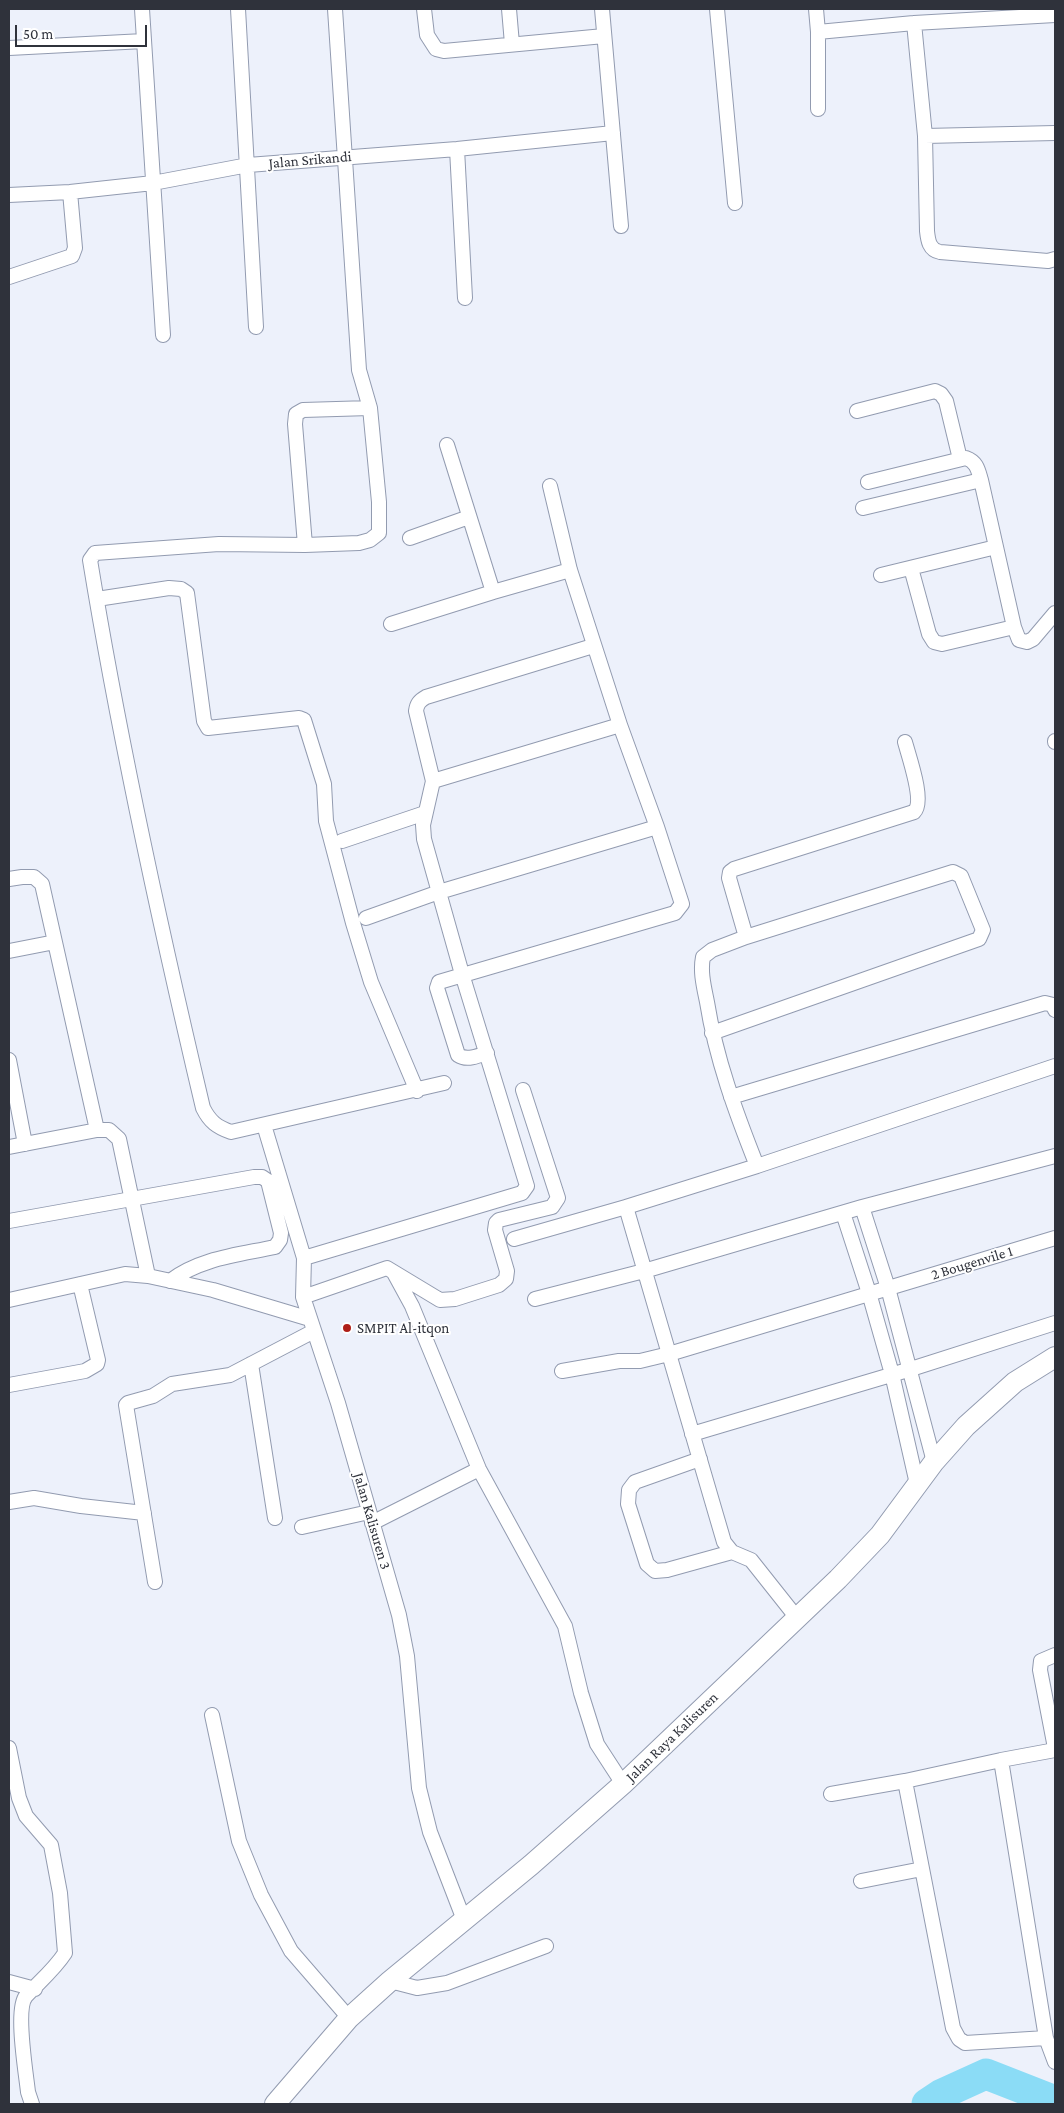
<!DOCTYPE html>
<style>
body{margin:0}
#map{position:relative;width:1064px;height:2113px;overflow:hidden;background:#edf1fb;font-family:"Crimson Pro",serif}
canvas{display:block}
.frame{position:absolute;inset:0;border:10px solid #2f323b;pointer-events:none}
.scale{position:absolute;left:15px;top:25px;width:132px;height:22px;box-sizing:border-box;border:2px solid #2f323b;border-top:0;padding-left:6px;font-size:15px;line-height:18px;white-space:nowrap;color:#2f323b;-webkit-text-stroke:4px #fff;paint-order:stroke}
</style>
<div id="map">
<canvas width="1064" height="2113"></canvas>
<div class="frame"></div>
<div class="scale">50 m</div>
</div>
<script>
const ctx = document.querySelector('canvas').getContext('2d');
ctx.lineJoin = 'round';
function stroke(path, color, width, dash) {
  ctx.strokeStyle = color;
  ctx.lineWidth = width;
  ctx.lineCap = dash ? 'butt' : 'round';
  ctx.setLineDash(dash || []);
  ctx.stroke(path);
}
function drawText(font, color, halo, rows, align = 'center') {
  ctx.font = font + ' "Crimson Pro",serif';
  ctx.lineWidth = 4;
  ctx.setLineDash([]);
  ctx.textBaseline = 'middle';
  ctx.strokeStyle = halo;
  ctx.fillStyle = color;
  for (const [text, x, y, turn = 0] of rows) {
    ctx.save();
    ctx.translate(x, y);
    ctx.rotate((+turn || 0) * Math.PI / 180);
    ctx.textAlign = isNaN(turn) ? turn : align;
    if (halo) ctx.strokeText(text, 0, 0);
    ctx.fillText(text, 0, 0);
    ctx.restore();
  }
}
const river = new Path2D(`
 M927,2104L942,2094L986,2074L1055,2101`);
const minor = new Path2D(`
 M142,9L163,335
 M238,9L256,327
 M335,9L359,370L370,408L379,502V533L370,540L359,543L305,545L219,544L95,553L90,560C120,744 160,926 203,1108C210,1122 217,1127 231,1132L444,1083
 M424,9L427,35L436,49L444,51L604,36
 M509,9L512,44
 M602,9L621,226
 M717,9L735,203
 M816,9L818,32L914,23L1055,15
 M914,23L925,136L927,231C928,240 929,250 940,252L1048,261L1055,259
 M818,32V109
 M9,48L144,41
 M925,136L1055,133
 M457,149L465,298
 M9,195L70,192L153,183L248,165L457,149L613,133
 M9,277L72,256L75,248L70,192
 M857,411L935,391L941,394L946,401L960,459
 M447,445L493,592
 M868,482L966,458C977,462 978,470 981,480
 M863,508L981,480L1014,627L1019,640L1027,642L1033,639L1055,613
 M410,538L469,517
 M305,545L295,424L296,414L303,410L370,408
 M911,568L929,634L934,642L942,644L1014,627
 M881,575L996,547
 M97,599L169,588L181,589L187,593L204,721L208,728L299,718L304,720L324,784L326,821L353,923L371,982L417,1091
 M391,624L493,592L570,570
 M1055,741V742
 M433,781L620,725L570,570L550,486
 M342,841L425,813
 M9,879L22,877H34L42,884L97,1130H109L119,1139L148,1276
 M366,918L439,892L657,827
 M9,951L55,942
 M712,1033L979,939L983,930L961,876L953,872L746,937
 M487,1053C477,1056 467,1061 458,1055L437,988L439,982L675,913L682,904L657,827L620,725
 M9,1060L25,1144
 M731,1097L1045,1003L1053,1005L1055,1010
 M264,1125L304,1258L303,1297L338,1403L399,1615L407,1656L419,1788L430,1832L464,1920
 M9,1147L97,1130
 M757,1166L1055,1066
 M862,1207L888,1288L934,1462
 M843,1213L869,1293L892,1374L917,1484
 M9,1221L254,1177H262L268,1181L281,1233L280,1240L275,1247C238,1255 201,1258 170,1281
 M514,1239L626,1207
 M304,1258L522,1193L527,1186L462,974L424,839L423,825L433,781L416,711C417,704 419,701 426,697L593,646
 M394,1273L412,1306L479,1469L565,1626L581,1693L597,1744L623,1784
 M303,1297L387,1268L440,1300L455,1299L499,1285L506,1279L507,1271L495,1230L496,1223L499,1220L552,1207L558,1198L523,1090
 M535,1299L644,1271L862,1207L1055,1156
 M9,1300L125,1274L148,1276L213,1290L310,1319
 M251,1364L275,1518
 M562,1371L619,1361H640L669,1354L626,1207L757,1166C736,1113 716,1059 707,1002C704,987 700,972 703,957L712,950L746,937L729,878L730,872L734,869L914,812C925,802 909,757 905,742
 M9,1385L85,1371L97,1364L98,1360L80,1284
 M692,1434L911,1369L1055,1323
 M700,1459L635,1482L629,1490L628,1504L647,1564L655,1571L667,1570L732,1552
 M9,1502L34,1498L81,1506L144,1513
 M372,1523L479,1469
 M302,1527L369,1512
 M155,1582L126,1405L128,1403L153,1396L172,1384L230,1375L314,1331
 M797,1618L751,1560L732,1552L724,1542L669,1354L1055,1238
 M1055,1655L1041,1661L1040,1670L1055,1748
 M212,1715L239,1841L261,1895L291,1951L349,2018
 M9,1748L19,1798L26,1816L51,1845L60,1893L65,1953C54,1970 39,1982 26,1996C15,2009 26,2073 28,2092L32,2104
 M905,1781L1001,1760
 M831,1794L905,1781L953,2028L959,2039L965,2043L1046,2038L1001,1760L1055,1750
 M861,1881L922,1869
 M390,1981L417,1988L447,1983L546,1946
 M9,1982L35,1989
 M1046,2038L1055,2062`);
const secondary = new Path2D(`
 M275,2104L349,2018L390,1981L531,1865L623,1784L838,1579L880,1535L934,1462L966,1426L1015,1382L1055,1357`);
const markers = [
 [347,1328,5,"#af1f18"]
];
const streetNames = [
 ["Jalan Srikandi",310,160,-5],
 ["2 Bougenvile 1",972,1263,-17],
 ["Jalan Kalisuren 3",372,1521,74],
 ["Jalan Raya Kalisuren",672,1737,-44]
];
const poiNames = [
 ["SMPIT Al-itqon",357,1328]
];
stroke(river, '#8bdcf6', 31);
stroke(minor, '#929bb0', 16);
stroke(secondary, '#929bb0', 22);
stroke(minor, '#fff', 14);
stroke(secondary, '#fff', 20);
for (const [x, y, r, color] of markers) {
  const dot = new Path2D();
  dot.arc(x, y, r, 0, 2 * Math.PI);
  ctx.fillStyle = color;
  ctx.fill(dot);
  stroke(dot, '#fff', 2);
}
drawText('15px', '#2f323b', '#fff', streetNames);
drawText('15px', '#2f323b', '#fff', poiNames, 'left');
</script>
